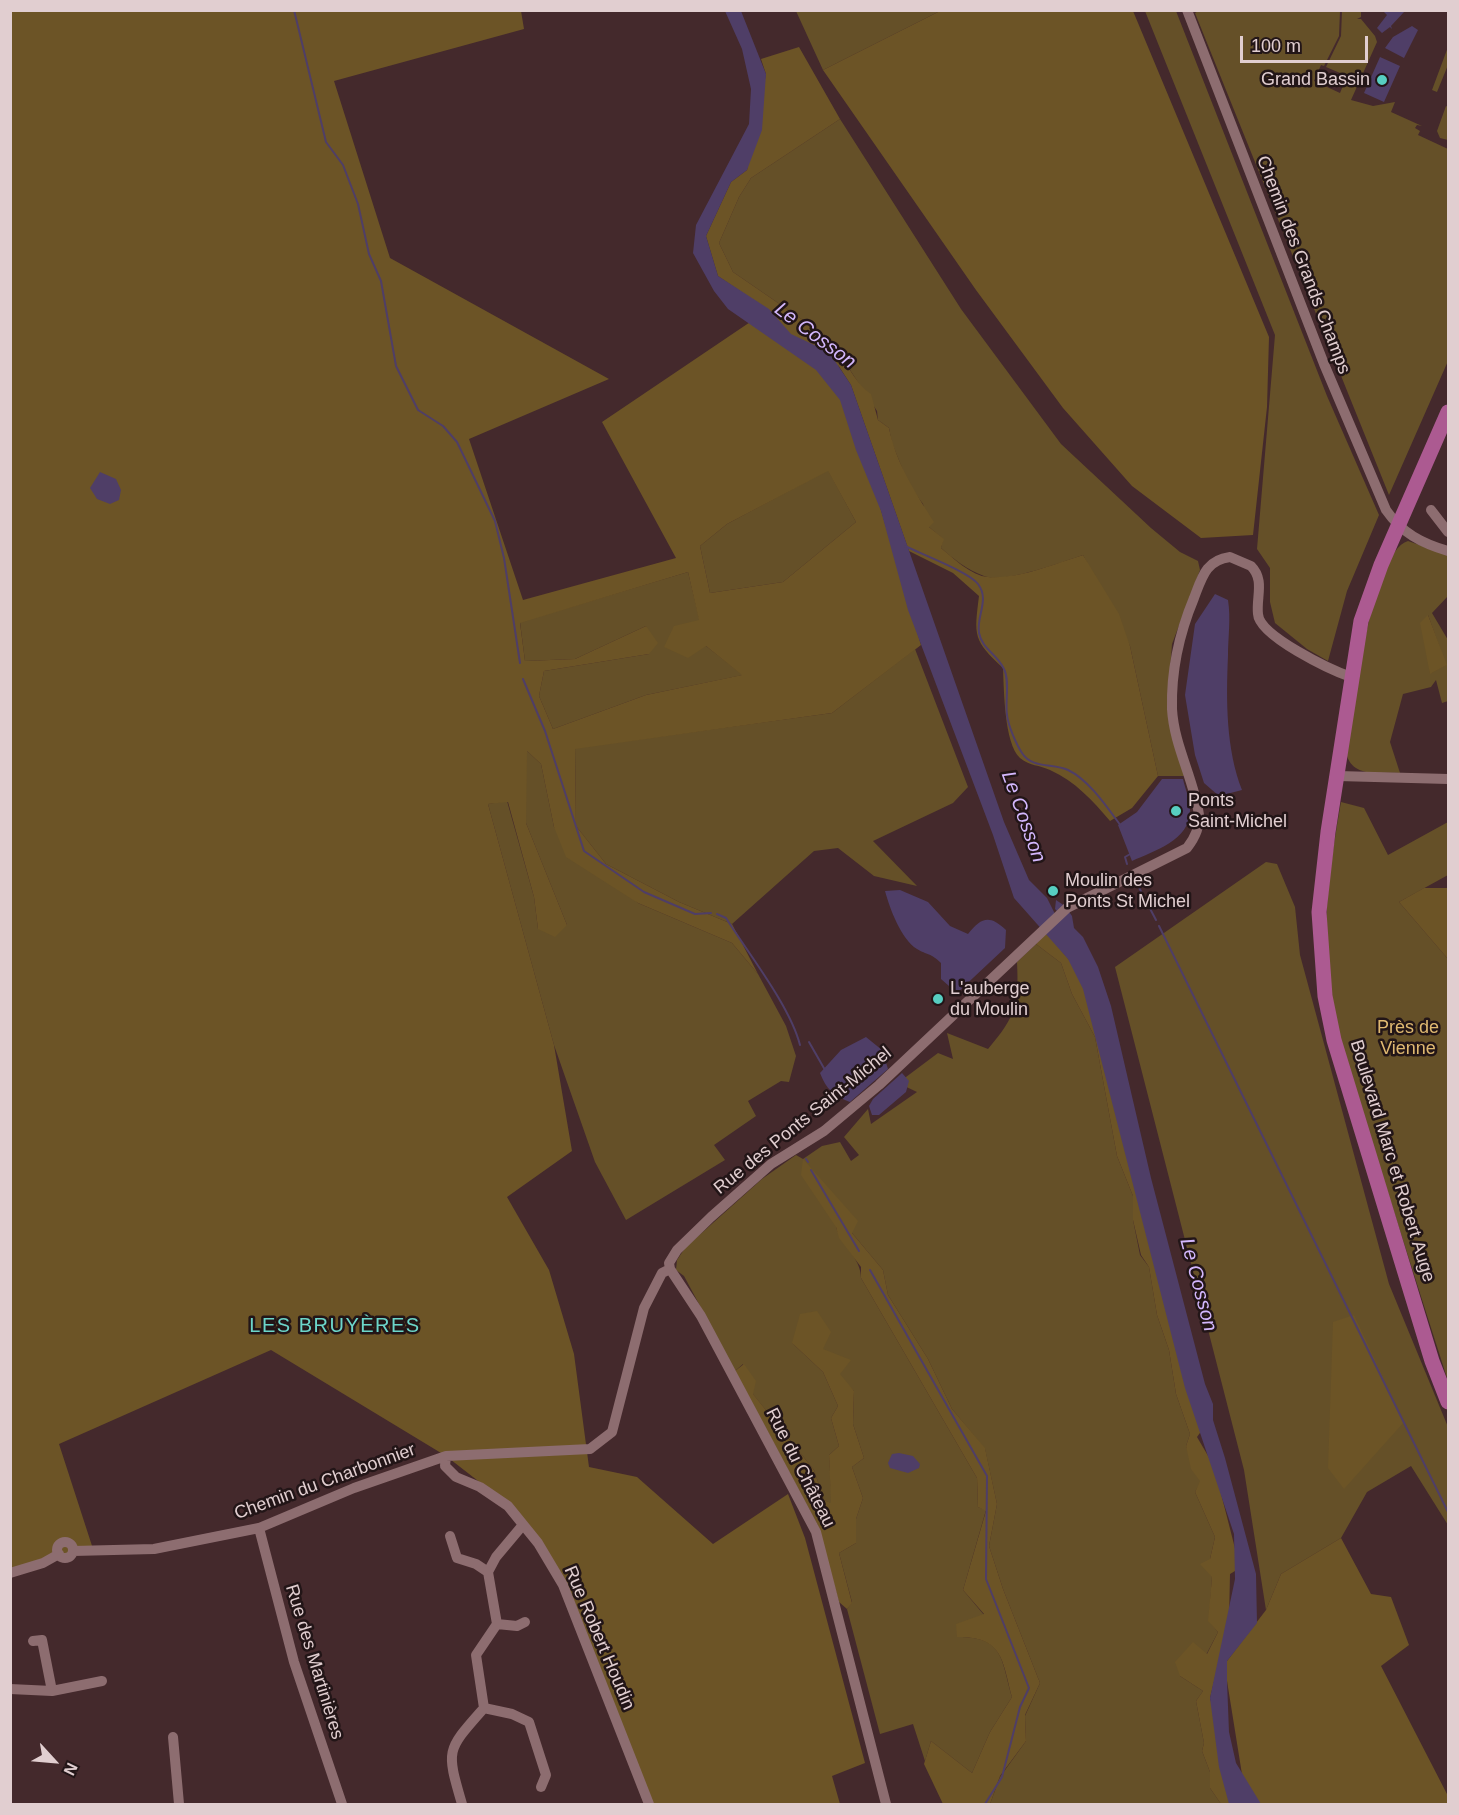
<!DOCTYPE html>
<meta charset="utf-8">
<style>
body{margin:0}
#map{position:relative;width:1459px;height:1815px;overflow:hidden;background:#44292c;font-family:Helvetica,sans-serif}
canvas{display:block}
.frame{position:absolute;inset:0;border:12px solid #e1ced0;pointer-events:none}
.north{position:absolute;left:24px;top:1731px;width:60px;height:60px;-webkit-text-stroke:4px #221517;paint-order:stroke;rotate:116deg;font-size:16px;font-weight:700;line-height:24px;text-align:center;color:#e1ced0}
.north::after{content:'';display:block;margin:auto;width:21px;height:27px;background:#e1ced0;clip-path:polygon(50% 0,100% 100%,50% 72%,0 100%)}
.scale{position:absolute;left:1240px;top:36px;width:128px;height:27px;box-sizing:border-box;border:3px solid #e1ced0;border-top:0;padding-left:8px;font-size:18px;line-height:21px;white-space:nowrap;color:#e1ced0;-webkit-text-stroke:4px #221517;paint-order:stroke}
</style>
<div id="map">
<canvas width="1459" height="1815"></canvas>
<div class="frame"></div>
<div class="north">N</div>
<div class="scale">100 m</div>
</div>
<script>
const ctx = document.querySelector('canvas').getContext('2d');
ctx.lineJoin = 'round';
function fillPath(path, color) {
  ctx.fillStyle = color;
  ctx.fill(path, 'evenodd');
}
function stroke(path, color, width, dash) {
  ctx.strokeStyle = color;
  ctx.lineWidth = width;
  ctx.lineCap = dash ? 'butt' : 'round';
  ctx.setLineDash(dash || []);
  ctx.stroke(path);
}
function drawText(font, color, halo, rows, align = 'center') {
  ctx.font = font + ' Helvetica,sans-serif';
  ctx.lineWidth = 5;
  ctx.setLineDash([]);
  ctx.textBaseline = 'middle';
  ctx.strokeStyle = halo;
  ctx.fillStyle = color;
  for (const [text, x, y, turn = 0] of rows) {
    ctx.save();
    ctx.translate(x, y);
    ctx.rotate((+turn || 0) * Math.PI / 180);
    ctx.textAlign = isNaN(turn) ? turn : align;
    if (halo) ctx.strokeText(text, 0, 0);
    ctx.fillText(text, 0, 0);
    ctx.restore();
  }
}
const green = new Path2D(`
 M1200,10L1340,11L1339,36L1324,66L1321,65L1314,81L1340,93L1347,76L1326,67L1341,36L1342,11H1361V17L1357,19H1361L1375,36L1377,42L1351,100L1373,106L1395,102L1391,112L1422,126L1417,125L1415,128L1420,131L1418,135L1448,149V361L1389,495L1195,13Z
 M796,11H940L823,70Z
 M1145,11H1176L1327,396L1379,515L1347,591L1328,661L1307,649L1275,623L1270,602V568L1257,549L1275,335Z
 M1448,47V65L1437,92L1432,90Z
 M1446,106L1448,107V140L1440,138L1437,131Z
 M840,119L961,309L1061,444L1151,528L1180,552L1198,561L1200,570L1172,644L1169,684L1184,776H1158L1130,646L1083,555C1062,562 1004,584 984,576C968,570 953,559 941,548L943,539L929,527L923,504L909,485L892,443L889,428L878,420L877,411L829,338L733,272L719,243L739,197L751,178Z
 M828,470L856,522L783,582L710,593L700,546L727,524Z
 M1408,541L1448,555V596L1432,613L1448,640V701L1442,703L1436,680L1431,687L1403,694L1390,742L1400,773C1381,772 1354,778 1347,756C1352,719 1370,552 1408,541ZM1428,615L1446,665L1431,673H1430Z
 M688,572L706,646L743,675L646,695L553,729L539,696L544,671L649,654L646,626L575,659L525,661L520,622Z
 M915,649L968,787L953,803L873,841L917,886L874,876L838,848L814,851L732,924L679,902L606,864L576,826L575,748L832,713Z
 M526,750L541,764L554,827L638,903L732,943L758,974L786,1026L796,1056L789,1082L781,1081L748,1101L756,1116L714,1145L725,1160L626,1220L595,1162L554,1045L488,804L507,801L534,897L538,929L567,925L526,823Z
 M1341,802L1364,808L1388,855L1448,822V875L1399,902L1448,959V1381L1342,1049C1335,1019 1328,989 1326,958C1324,906 1332,853 1341,802Z
 M1266,862L1277,864L1295,907L1300,955L1389,1284L1448,1427V1525L1411,1466L1367,1492L1341,1538L1281,1574L1266,1610L1244,1470L1115,967Z
 M1036,944L1061,963L1072,994L1095,1037L1117,1156L1133,1196V1220L1140,1255L1149,1267L1157,1315L1169,1350L1176,1394L1190,1434L1186,1446L1201,1481L1195,1492L1215,1537L1210,1559L1212,1577L1209,1621L1218,1632L1206,1655L1180,1676L1203,1691L1196,1701L1204,1743L1202,1751L1210,1772V1788L1221,1804H990L1000,1777L1026,1741L1025,1716L1040,1683L1003,1589L989,1546L997,1504L985,1449L952,1409L928,1359L888,1295L883,1270L852,1233L836,1227C842,1246 861,1258 861,1278L977,1478L978,1507L986,1510L963,1590L984,1615L958,1637C1004,1637 1001,1659 1012,1697L990,1732L972,1773L931,1741L925,1761L913,1724L880,1734L847,1609L852,1602L839,1553L856,1543V1519L863,1498L852,1467L864,1458L853,1424L854,1391L792,1343L823,1372L838,1406L831,1418L839,1446L829,1455L832,1504L824,1500L814,1470L752,1393L743,1364L735,1371L684,1276L676,1270L677,1260L685,1248L762,1179L796,1155L803,1159L822,1146L840,1142L851,1161L859,1155L844,1137L868,1109L871,1124L917,1092L898,1083L938,1053L953,1059L947,1033L988,1049C1016,1016 1019,1005 1017,962Z`);
const forest = new Path2D(`
 M11,11H521L524,29L334,81L390,258L609,379L469,439L523,600L676,558L602,422L768,310L718,276L706,236L731,182L747,170L766,74L761,59L799,47L840,119L751,178L739,197L719,243L733,272L829,338C844,356 853,382 871,394L878,420L889,428C896,463 915,492 934,522L929,527L944,539L941,548C953,558 972,576 988,577C1020,579 1053,564 1083,555L1119,614L1130,646L1158,776L1132,808L1110,821C1092,800 1076,782 1050,770C1040,765 1029,766 1020,758C1004,743 1004,689 1003,668C973,640 974,636 979,596L953,573L909,551L851,385L838,365L921,645L832,713L575,749L576,826L606,864L679,902L732,924L758,974L732,943L638,903L566,857L554,827L541,764L527,751L526,823L567,925L555,937L538,929L534,897L508,802L488,804L554,1045L572,1151L507,1197L549,1270L574,1354L589,1467L637,1477L713,1544L788,1494L805,1538L865,1763L832,1776L840,1804H644L575,1608L518,1512L446,1456L271,1350L59,1444L94,1552L11,1568ZM828,471L856,522L783,582L710,593L700,546L727,524ZM688,572L699,620L674,626L664,647L688,658L706,646L742,675L646,695L553,729L539,696L544,671L649,654L658,643L646,626L575,659L525,661L520,623Z
 M940,11H1133L1269,337L1267,407L1253,535L1201,538L1132,486L1063,408L976,290L823,70Z
 M1428,615L1447,665L1430,674L1420,623Z
 M1424,888H1448V959L1399,902Z
 M1046,932L1085,979L1202,1430L1197,1437L1214,1466L1240,1568L1230,1574L1229,1620L1210,1698L1238,1804H1221L1210,1788V1772L1202,1751L1204,1743L1196,1701L1203,1691L1180,1676L1175,1662L1193,1642L1207,1654L1218,1632L1208,1621L1212,1577L1200,1564L1210,1559L1215,1537L1195,1492L1200,1481L1191,1469L1186,1446L1190,1434L1176,1394L1169,1350L1157,1315L1149,1267L1141,1255L1133,1220V1196L1117,1156L1095,1037L1072,994L1061,963L1036,944Z
 M803,1159L858,1221L852,1233L883,1270L888,1295L928,1359L952,1409L985,1448L997,1504L989,1546L1003,1589L1040,1683L1025,1715L1026,1741L1000,1776L990,1804H943L924,1764L931,1741L972,1773L990,1732L1012,1697C1002,1659 1003,1637 957,1637L956,1624L984,1614L963,1590L986,1511L978,1507L977,1478L861,1278V1267L839,1238L836,1227L801,1175Z
 M817,1311L831,1332L823,1349L851,1360L840,1374L854,1391L853,1424L864,1458L852,1467L863,1498L856,1519V1543L839,1553L852,1603L847,1609L839,1602L817,1524L735,1371L744,1364L756,1381L753,1394L814,1470L824,1500L831,1503L829,1455L839,1446L831,1418L838,1406L823,1372L792,1343L800,1314Z
 M1354,1315L1404,1422L1344,1489L1328,1468L1333,1322Z
 M1341,1538L1371,1594L1391,1597L1409,1645L1381,1666L1448,1796V1804H1252L1245,1793L1227,1681V1661L1266,1610L1281,1574Z`);
const water = new Path2D(`
 M725,11H741L766,74L762,130L747,170L731,182L706,236L718,276L769,309L791,334L829,352L851,385L1004,822L1029,880L1047,898L1055,914L1062,916L1055,909L1056,900L1065,906L1072,916L1074,928L1083,937L1098,967L1111,1006L1151,1178L1205,1384L1213,1404V1420L1225,1458L1256,1574L1257,1623L1227,1661V1681L1229,1732L1236,1763L1261,1804H1229L1219,1767L1210,1698L1235,1579L1234,1534L1185,1388L1083,989L1068,959L1014,898L993,835L908,610L881,511L856,450L840,400L816,370L728,309L714,291L693,253L696,225L749,124L751,89L742,49Z
 M1383,11L1404,12L1391,26L1392,29L1390,27L1382,33L1377,28L1387,15Z
 M1412,26L1418,30L1404,58L1385,48L1393,37Z
 M1380,57L1400,66L1384,102L1364,93Z
 M100,472L116,479L121,490L119,500L110,504L97,499L90,488Z
 M1215,594L1228,600C1231,619 1228,637 1228,656C1226,700 1226,749 1242,790L1219,796L1204,783L1195,755L1185,695L1195,624Z
 M1162,779H1183C1185,789 1191,801 1190,811C1190,840 1154,851 1132,861L1118,825L1137,812Z
 M900,890L928,902L950,926L968,934C981,918 989,914 1006,930L1005,948L957,993L941,979V963C931,953 927,955 917,949C901,939 890,909 885,891Z
 M866,1037L882,1050L888,1069L850,1102C834,1096 826,1089 820,1073L841,1050Z
 M902,1073L909,1081L906,1092L879,1115H872L869,1106L873,1099Z
 M899,1453L913,1456L920,1464L919,1468L908,1473L890,1468L888,1463L892,1454Z`);
const stream = new Path2D(`
 M294,10L326,142L343,165L358,204L369,254L381,281L396,366L418,410L443,426L457,442L495,521L504,558L520,663
 M905,546C921,554 969,572 978,584C990,600 976,616 979,633C982,649 997,654 1004,669C1010,681 1005,701 1007,715C1008,725 1016,744 1022,753C1032,769 1053,763 1068,770C1089,780 1107,807 1121,826
 M523,679L545,731L584,851L644,892L695,914L711,913
 M1127,864L1125,857L1132,853
 M1135,880L1156,920
 M717,914L726,918C748,953 790,1006 800,1045
 M1159,926L1448,1512
 M809,1042L825,1070
 M806,1159L808,1162
 M811,1170L859,1251
 M870,1270L987,1476L986,1579L1029,1688L1020,1707L1002,1777L985,1804`);
const street = new Path2D(`
 M1187,10L1324,364L1386,510C1402,533 1421,543 1448,551
 M1431,510L1448,532
 M1338,776L1448,779
 M670,1269L669,1263L677,1250L711,1217L771,1164L824,1131L879,1085L1067,908L1187,848C1194,839 1200,828 1199,815C1194,779 1174,746 1172,709C1171,669 1179,634 1194,598C1202,577 1206,560 1230,557L1251,566C1265,580 1256,597 1258,614C1259,636 1331,670 1351,677
 M670,1269L701,1316L816,1532L886,1804
 M446,1456L445,1466L456,1477L480,1487L508,1506L538,1543L563,1585L649,1804
 M259,1528L294,1662L342,1804
 M450,1536L457,1558L476,1564L488,1572
 M57 1550a8 8 0 1 1 16 0a8 8 0 1 1-16 0Z
 M73,1551L154,1549L259,1528L354,1488L446,1456L590,1449L612,1432L644,1308L662,1273L670,1269
 M10,1573L43,1563L59,1554
 M497,1624L517,1626L525,1622
 M33,1641L42,1640L52,1691
 M10,1689L52,1691L102,1681
 M484,1708L512,1714L529,1722L546,1775L541,1787
 M173,1737L179,1804
 M462,1804C446,1749 446,1751 484,1708L476,1655L497,1624L488,1572L496,1557L522,1526`);
const primary = new Path2D(`
 M1448,412L1381,565L1361,621L1328,832L1319,912L1325,996L1334,1040L1432,1361L1448,1402`);
const markers = [
 [1382,80,6,"#57cec1"],
 [1176,811,6,"#57cec1"],
 [1053,891,6,"#57cec1"],
 [938,999,6,"#57cec1"]
];
const poiNames = [
 ["Grand Bassin",1370,80,"right"],
 ["Ponts",1188,801],
 ["Saint-Michel",1188,822],
 ["Moulin des",1065,881],
 ["Ponts St Michel",1065,902],
 ["L'auberge",950,989],
 ["du Moulin",950,1010]
];
const streetNames = [
 ["Chemin des Grands Champs",1303,265,69],
 ["Rue des Ponts Saint-Michel",803,1121,-39],
 ["Boulevard Marc et Robert Auge",1392,1161,73],
 ["Rue du Château",800,1468,63],
 ["Chemin du Charbonnier",325,1482,-20],
 ["Rue Robert Houdin",599,1638,67],
 ["Rue des Martinières",314,1662,73]
];
const parkNames = [
 ["Près de",1408,1028],
 ["Vienne",1408,1049]
];
const waterNames = [
 ["Le Cosson",815,336,37],
 ["Le Cosson",1023,817,70],
 ["Le Cosson",1198,1285,75]
];
const neighbourhoodNames = [
 ["LES BRUYÈRES",335,1326]
];
fillPath(green, '#655028');
fillPath(forest, '#6c5426');
fillPath(water, '#4f3e67');
stroke(stream, '#4f3e67', 2);
stroke(street, '#8d6d70', 10);
stroke(primary, '#ac5a91', 15);
for (const [x, y, r, color] of markers) {
  const dot = new Path2D();
  dot.arc(x, y, r, 0, 2 * Math.PI);
  ctx.fillStyle = color;
  ctx.fill(dot);
  stroke(dot, '#221517', 2);
}
drawText('18px', '#e1ced0', '#221517', poiNames, 'left');
drawText('18px', '#e1ced0', '#221517', streetNames);
drawText('18px', '#e0b971', '#221517', parkNames);
drawText('italic 20px', '#d3b7fd', '#221517', waterNames);
ctx.letterSpacing = '1.5px';
drawText('20px', '#6cd6ca', '#221517', neighbourhoodNames);
ctx.letterSpacing = '0px';
</script>
